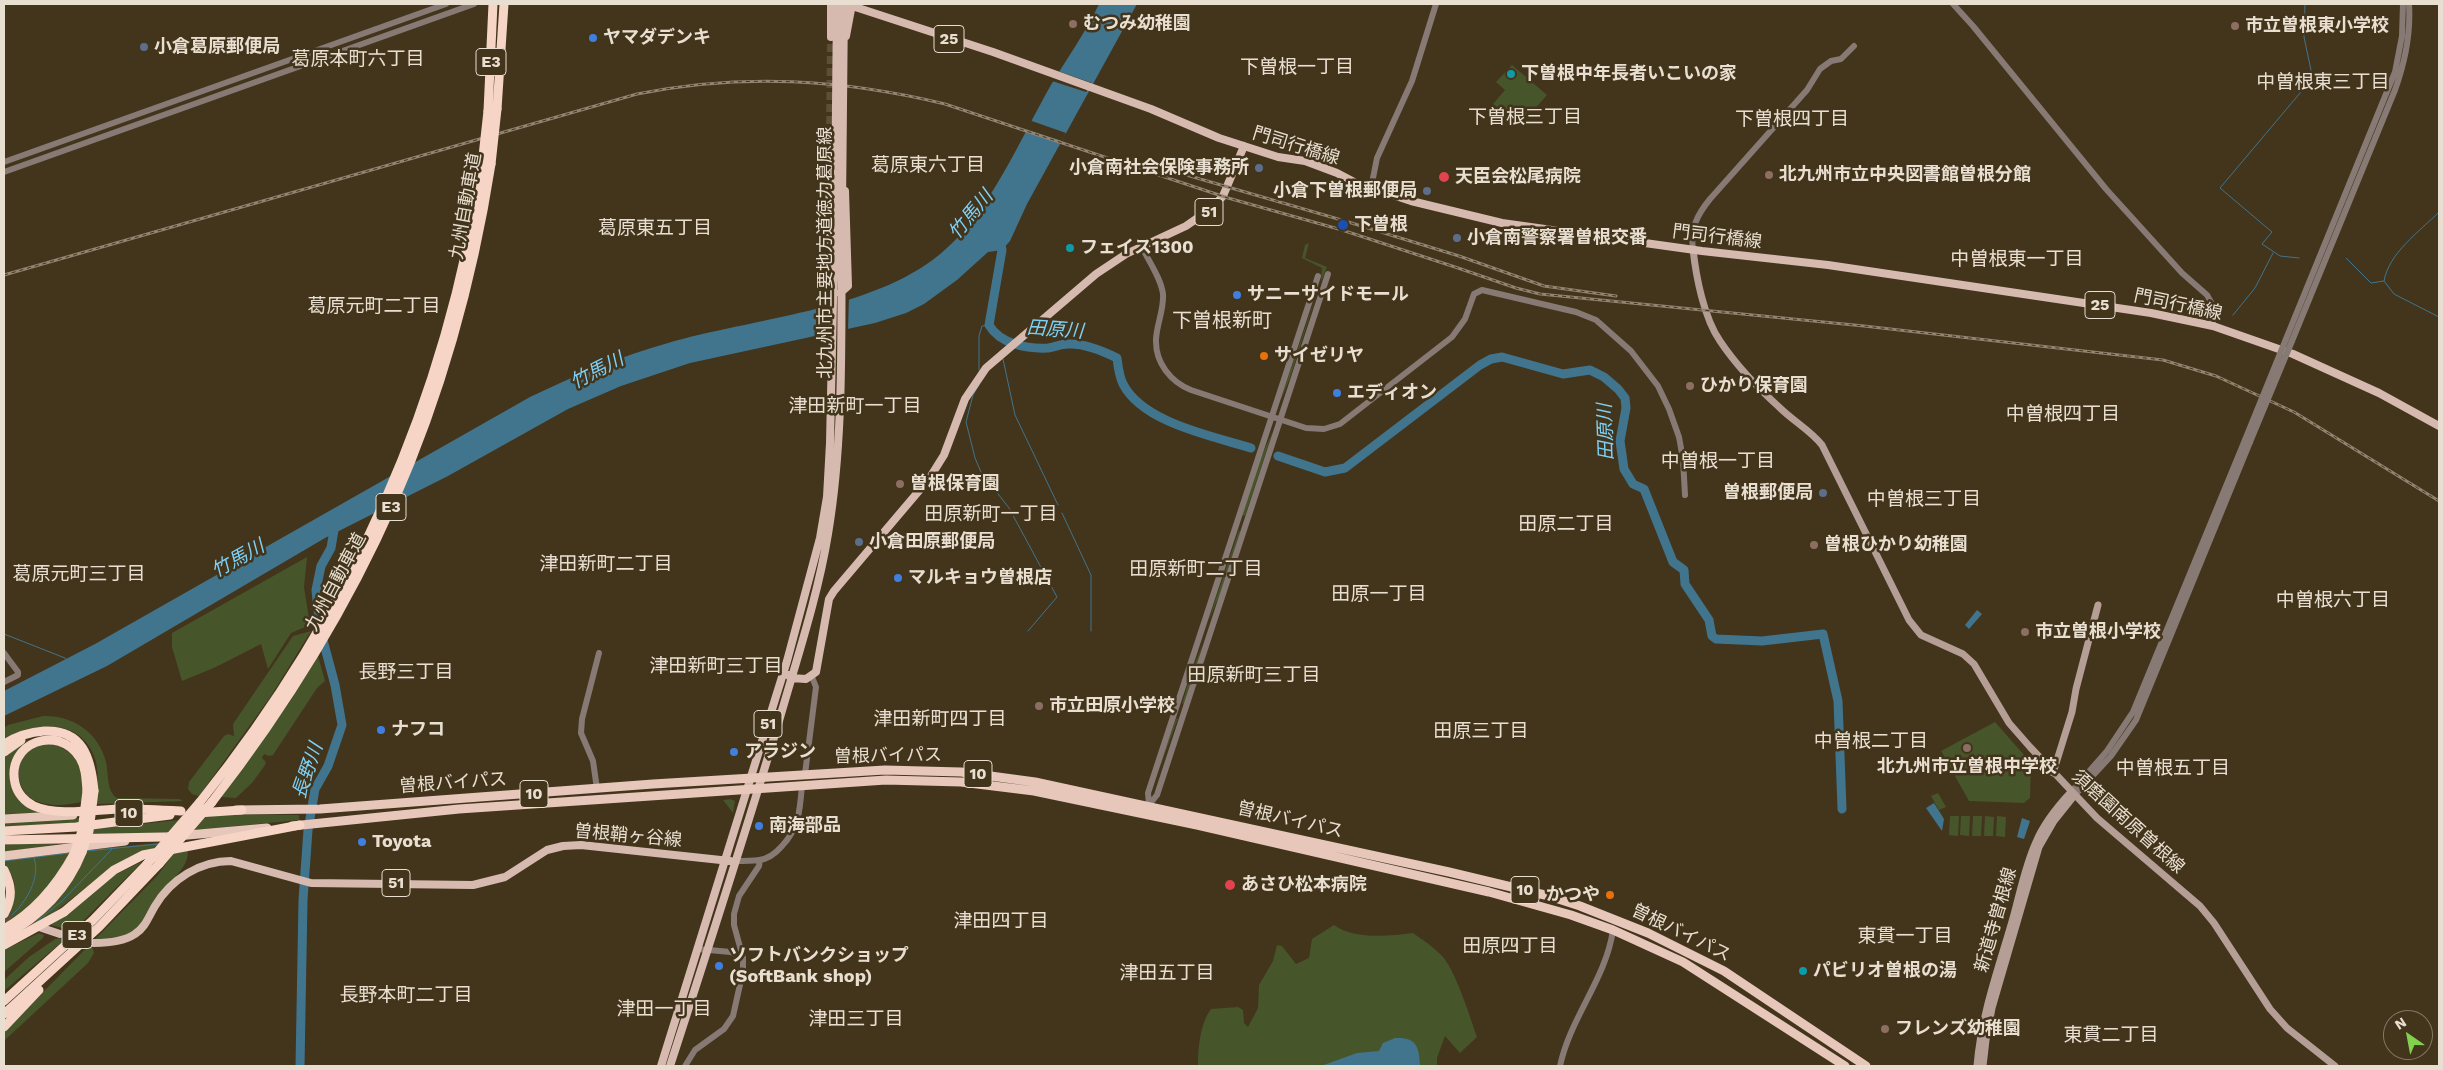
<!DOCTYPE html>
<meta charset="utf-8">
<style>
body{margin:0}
#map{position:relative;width:2443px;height:1070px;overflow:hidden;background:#43341c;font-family:"Work Sans",sans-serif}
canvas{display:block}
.frame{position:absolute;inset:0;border:5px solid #e8dfd1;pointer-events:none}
.north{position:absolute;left:2383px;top:1010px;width:50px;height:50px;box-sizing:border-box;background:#43341c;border:1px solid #857864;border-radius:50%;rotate:327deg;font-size:14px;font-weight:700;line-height:20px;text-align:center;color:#e8dfd1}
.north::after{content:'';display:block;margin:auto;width:18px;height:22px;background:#82d04f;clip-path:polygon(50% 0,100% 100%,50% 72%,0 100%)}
</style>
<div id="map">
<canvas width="2443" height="1070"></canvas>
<div class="frame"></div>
<div class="north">N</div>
</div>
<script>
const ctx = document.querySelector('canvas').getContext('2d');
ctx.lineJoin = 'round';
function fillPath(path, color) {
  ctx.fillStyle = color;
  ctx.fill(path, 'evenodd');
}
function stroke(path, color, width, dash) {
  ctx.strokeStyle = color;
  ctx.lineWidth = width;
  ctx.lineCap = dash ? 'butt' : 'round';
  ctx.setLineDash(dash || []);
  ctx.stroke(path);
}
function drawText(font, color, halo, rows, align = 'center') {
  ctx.font = font + ' "Work Sans","Noto Sans JP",sans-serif';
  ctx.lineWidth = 5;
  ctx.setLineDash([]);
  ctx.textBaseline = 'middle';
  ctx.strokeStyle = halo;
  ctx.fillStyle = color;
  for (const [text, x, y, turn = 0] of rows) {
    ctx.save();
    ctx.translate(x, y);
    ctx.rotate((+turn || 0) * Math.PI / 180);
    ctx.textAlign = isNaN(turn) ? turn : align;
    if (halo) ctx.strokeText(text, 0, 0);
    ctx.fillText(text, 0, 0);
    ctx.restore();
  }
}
const green = new Path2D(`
 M1512,65L1547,95L1520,126L1512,118L1493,104L1505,90L1496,82Z
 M1309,243L1305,258L1327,267L1321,282L1322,268L1302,258L1305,245Z
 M1319,287L1290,378L1279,404Z
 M1273,431L1245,516L1242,515L1261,457Z
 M1239,530L1240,532L1220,594L1208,622Z
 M307,557L304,587L310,625L291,633L268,669L261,644L216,667L182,681L172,647V633Z
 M311,631L271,696L199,796L192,794L188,789L189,782L224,736L228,734L234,736L233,724L293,636Z
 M1203,644L1184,703L1182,704L1191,673Z
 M318,656L325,681L317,688L273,755L269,756L264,754L262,758L266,762L265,765L252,783L236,798L221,797L291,700Z
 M43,716C73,715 99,733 106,762C109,774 106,791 117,798L179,799L183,801L97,804C97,790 99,776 96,762C84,718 36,720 4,739V728L8,725Z
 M1178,718L1151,791L1176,719Z
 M1995,722L2031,763L2030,798L2024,803L1969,801L1941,751Z
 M35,737C17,748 8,762 11,785L44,813L4,814V756L11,749Z
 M44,743C77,745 87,773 82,802C67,805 51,807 36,801C19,794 13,769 25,755C30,749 37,746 44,743Z
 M1938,793L1946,807L1939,810L1931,796Z
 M730,799L735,801L733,813L723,800Z
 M236,814L299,815V820L194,830L205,817Z
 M1950,816H1959L1958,836L1949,835Z
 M1961,816H1970L1969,836L1960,835Z
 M1973,816H1982L1981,836H1972Z
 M1985,816L1994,817L1993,836H1984Z
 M1997,816L2006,817L2005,837L1996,836Z
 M81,818L80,823L4,828V821Z
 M179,820L168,833L91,836L93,829Z
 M53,842H72L4,852V845Z
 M159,843L153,849L115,865L48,917L4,940L86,850Z
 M188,850C188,870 172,877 163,891C152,908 144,930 124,938C118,941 104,940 97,939L92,946L94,953L88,963L4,1041V1032L157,876L175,852Z
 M71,851C50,886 38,902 4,925L11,917L9,916L4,921C10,907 19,896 13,878C10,871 4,866 4,860Z
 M143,861L73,931L51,925L111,877Z
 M1334,925C1354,940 1389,936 1413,933C1423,940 1435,948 1443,957C1456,972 1470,1017 1477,1037L1460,1053L1445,1036L1437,1058V1066H1198C1198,1048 1200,1024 1211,1009L1238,1007L1243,1010L1244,1023L1248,1027L1258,1008L1259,985L1273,961L1277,945L1282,946L1296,964L1309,958L1312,939Z
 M39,933L44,935L43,938L4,972V950Z
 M59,938L64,940L4,991V980L29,957L55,939Z`);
const water = new Path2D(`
 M1099,4H1137L1027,204L1010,241L1002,250L988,252L957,280L924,304L906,313L875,323L690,363L621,386L568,409L448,476L325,538L107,666L4,716V691L95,644L530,397C574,376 621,356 668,343C750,319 872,310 939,255C989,215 1020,139 1051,85C1067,58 1086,32 1099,4Z
 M1977,610L1982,614L1969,629L1965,625Z
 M1934,803L1944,819L1942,831L1926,808Z
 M2022,818L2030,821L2024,839L2017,837Z
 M1395,1038C1417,1037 1419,1047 1420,1066H1321L1357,1053L1379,1051L1383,1043Z`);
const pier = new Path2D(`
 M1058,71L1092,83L1086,92L1052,81Z
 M1029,120L1066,133L1062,141L1024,129Z
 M849,295L848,331L826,336V302Z`);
const stream = new Path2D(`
 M2439,212C2419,232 2389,253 2384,281L2394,294L2439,317
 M2299,258L2280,256L2262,244L2272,232L2220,188L2311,80L2312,75L2304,37L2305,4
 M2346,258L2371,283L2384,281
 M2233,315L2255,288L2273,253
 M1003,359L1015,415L1058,505
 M979,370V336L982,326L989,325
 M979,385L973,395L966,422L975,458L981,472L1009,508L1057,597L1028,631
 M1062,513L1091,575V631
 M4,634L65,658L67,661
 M87,851L158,844
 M4,861L70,853
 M12,915C26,902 41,878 34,858
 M36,922L62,901L113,848`);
const river = new Path2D(`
 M1000,240L1002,250L989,325C1000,344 1027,349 1048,348C1055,347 1061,344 1068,344C1083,343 1103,351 1117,358C1118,366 1119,376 1123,384C1143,423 1213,436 1251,448
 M1278,456L1325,472L1345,468L1480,365L1491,359L1502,357L1563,374L1590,370L1604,377L1618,389L1625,398L1626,408L1620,441L1624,469L1633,484L1644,489L1673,562L1684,570L1685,584L1709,620L1712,636L1716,639L1762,641L1823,634L1838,701L1842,809
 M300,1066L303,900L308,830L315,789L328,766L342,725L335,685L320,629L316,590L321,566L331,548L335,524`);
const primaryTunnel = new Path2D(`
 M830,136L831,37
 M4,918L40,928
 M60,934L89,942`);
const tertiary = new Path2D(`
 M1953,4L1973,26L2106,189L2182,273L2207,295L2212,304L2213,326
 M4,162L446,4
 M4,172L474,4
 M1371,188L1377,158L1412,81L1436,4
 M1142,247C1149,262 1161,278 1163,294C1164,310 1157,323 1156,339C1155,363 1171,382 1191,390L1306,428L1324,429L1340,424L1452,337L1465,319L1474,294L1482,290L1576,312L1596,320L1631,351L1658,386L1669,409L1679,437L1683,459L1685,495
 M1693,249C1690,229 1697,215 1710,199L1807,90L1820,69L1831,61L1841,59L1854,46
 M1318,276L1148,793L1149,805L1157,795L1328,274
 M2286,339L2395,72L2402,36L2403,4
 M2292,341L2395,90C2405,62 2411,34 2409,4
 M4,653L18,672V675L4,682
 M805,774L816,687L812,677
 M597,789L593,761L581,733L582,719L599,653
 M2071,792L2107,751L2133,712L2245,440
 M2074,796L2111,756L2136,720L2250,442
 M735,861C743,861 751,861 759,860C768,859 776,853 782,846C799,828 800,810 802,785
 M697,949L731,952L743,958
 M685,1066L695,1050L724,1029L733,1016L743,971V958L734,925V914L739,896L759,866L760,860
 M1560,1066C1570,1018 1606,979 1613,930`);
const secondary = new Path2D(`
 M1693,249C1696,277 1704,318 1720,341C1736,365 1758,388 1779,407C1793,421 1810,430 1822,445L1909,620L1921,635L1963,654L1974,664L2009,723L2030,747L2097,818L2200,906L2214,923L2270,1009L2287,1028L2335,1066
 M2053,773L2072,712L2076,689L2098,605
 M1977,1066C1981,1015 1999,967 2013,918C2020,893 2025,866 2036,842C2044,823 2057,807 2071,792
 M1983,1066L1986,1040L1992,1008L2039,847L2054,821L2074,796`);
const primary = new Path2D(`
 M831,4V37
 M846,4L993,52L1151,109L1219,138L1278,157L1305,161L1337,173L1356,183L1411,201L1502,223L1702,251L1828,265L2151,313L2213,326L2293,354L2379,393L2439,426
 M846,36L852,4
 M829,242L830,136
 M840,293L848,286L845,191
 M788,675L791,678L806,679L816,672L829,599L834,591L929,479L944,455L965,399L986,368L1096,274L1126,254L1186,226L1212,208L1223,196L1244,146
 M42,928L60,934
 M94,943C107,943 123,942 135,934C145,928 149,916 155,906C171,879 200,861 231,861L311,883L473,885L505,877L547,850L563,846L581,845L730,861
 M661,1066L787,661L820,538L827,497L830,443L835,206
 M670,1066C708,949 746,832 781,714C798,655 818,595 828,534C846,426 840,315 842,206`);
const trunk = new Path2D(`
 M236,810L320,809L653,784L885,770L961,772L1035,782L1449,872L1549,896L1580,906L1648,933L1724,971L1866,1066
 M4,819L73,815
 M292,826L459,809L886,780L961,782L1034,791L1197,825L1489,892L1571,915L1613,930L1683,962L1845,1066
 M165,837L267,828
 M4,856L125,841`);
const motorway = new Path2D(`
 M497,109L504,4
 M488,111L493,4
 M4,744C17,736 29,732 44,731C83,729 91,758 94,791
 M4,752L21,740
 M87,791C86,779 86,768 80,758C58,723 6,743 15,783C17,793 25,802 34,806C58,817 98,809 124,809C143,809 162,810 181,811
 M200,802C351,614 446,404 482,165
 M212,802C363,608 453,407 491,164
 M198,813L242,810
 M4,831L76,827L170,815
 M4,840L163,837
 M4,870C12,886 13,898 4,914
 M64,912L114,870L143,855L300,825
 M4,929C35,912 57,885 74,854
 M4,936C39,917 67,890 82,852
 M4,1001L93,920L147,864
 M4,1014L99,927L159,864
 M4,1027L39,990`);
const rail = new Path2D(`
 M1159,167L1345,221L1459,256L1544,286L1616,296
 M4,275L637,94C742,73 842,79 945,104L1228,198L1342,230L1458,268L1516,288L1540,294L1864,326L2163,360L2216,376L2294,412L2439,501`);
const tertiaryBridge = new Path2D(`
 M2245,440L2286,339
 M2250,442L2292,341`);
const primaryBridge = new Path2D(`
 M835,206L837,4
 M842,206L844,4`);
const motorwayBridge = new Path2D(`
 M491,164L497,109
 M482,165L488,111
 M82,852L89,831L94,791
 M74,854L82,831L87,791
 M147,864L200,802
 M159,864L212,802
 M4,945L64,912`);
const markers = [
 [1073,24,5,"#8d6e63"],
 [2235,26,5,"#8d6e63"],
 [593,38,5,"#3f7fe0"],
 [144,47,5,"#5c6f8a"],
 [1511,74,5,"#0f9aa8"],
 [1259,168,5,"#5c6f8a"],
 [1769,175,5,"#8d6e63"],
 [1444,177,6,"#e0444e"],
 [1427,191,5,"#5c6f8a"],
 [1343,225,6,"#1a4fb4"],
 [1457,238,5,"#5c6f8a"],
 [1070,248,5,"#0f9aa8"],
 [1237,295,5,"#3f7fe0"],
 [1264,356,5,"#e8710a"],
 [1690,386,5,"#8d6e63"],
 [1337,393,5,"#3f7fe0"],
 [900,484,5,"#8d6e63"],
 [1823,493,5,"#5c6f8a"],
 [859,542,5,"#5c6f8a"],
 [1814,545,5,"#8d6e63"],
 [898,578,5,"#3f7fe0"],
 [2025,632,5,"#8d6e63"],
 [1039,706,5,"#8d6e63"],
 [381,730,5,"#3f7fe0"],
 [1967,748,5,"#8d6e63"],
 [734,752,5,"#3f7fe0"],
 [759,826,5,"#3f7fe0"],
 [362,842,5,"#3f7fe0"],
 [1230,885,6,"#e0444e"],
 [1610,895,5,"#e8710a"],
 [719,966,5,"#3f7fe0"],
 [1803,971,5,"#0f9aa8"],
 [1885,1029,5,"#8d6e63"]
];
const shields = [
 [949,39,30],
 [491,62,30],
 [1209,212,28],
 [2100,305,30],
 [391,507,30],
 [768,724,28],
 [978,774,28],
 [534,794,28],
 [129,813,28],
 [396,883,28],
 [1525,890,28],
 [77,935,30]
];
const shieldNames = [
 ["25",949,39],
 ["E3",491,62],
 ["51",1209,212],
 ["25",2100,305],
 ["E3",391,507],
 ["51",768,724],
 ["10",978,774],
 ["10",534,794],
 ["10",129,813],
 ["51",396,883],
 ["10",1525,890],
 ["E3",77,935]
];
const poiNames = [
 ["むつみ幼稚園",1083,24],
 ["市立曽根東小学校",2245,26],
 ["ヤマダデンキ",603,38],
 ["小倉葛原郵便局",154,47],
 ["下曽根中年長者いこいの家",1521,74],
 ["小倉南社会保険事務所",1249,168,"right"],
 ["北九州市立中央図書館曽根分館",1779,175],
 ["天臣会松尾病院",1455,177],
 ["小倉下曽根郵便局",1417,191,"right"],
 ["下曽根",1354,225],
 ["小倉南警察署曽根交番",1467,238],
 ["フェイス1300",1080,248],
 ["サニーサイドモール",1247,295],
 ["サイゼリヤ",1274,356],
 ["ひかり保育園",1700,386],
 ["エディオン",1347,393],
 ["曽根保育園",910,484],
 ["曽根郵便局",1813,493,"right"],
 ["小倉田原郵便局",869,542],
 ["曽根ひかり幼稚園",1824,545],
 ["マルキョウ曽根店",908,578],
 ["市立曽根小学校",2035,632],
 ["市立田原小学校",1049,706],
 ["ナフコ",391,730],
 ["アラジン",744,752],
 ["北九州市立曽根中学校",1967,767,"center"],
 ["南海部品",769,826],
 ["Toyota",372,842],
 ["あさひ松本病院",1241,885],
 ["かつや",1600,895,"right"],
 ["ソフトバンクショップ",729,956],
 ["(SoftBank shop)",729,977],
 ["パビリオ曽根の湯",1813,971],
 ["フレンズ幼稚園",1895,1029]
];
const streetNames = [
 ["門司行橋線",1296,146,17],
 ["九州自動車道",466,206,-80],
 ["門司行橋線",1717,237,7],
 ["北九州市主要地方道徳力葛原線",826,253,-90],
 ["門司行橋線",2178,305,12],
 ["九州自動車道",336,582,-62],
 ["曽根バイパス",888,756,-1],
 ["曽根バイパス",453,783,-4],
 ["曽根バイパス",1290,820,13],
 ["須磨園南原曽根線",2128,822,42],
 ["曽根鞘ヶ谷線",628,836,5],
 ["新道寺曽根線",1996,920,-74],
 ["曽根バイパス",1681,933,26]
];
const neighbourhoodNames = [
 ["葛原本町六丁目",358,59],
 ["下曽根一丁目",1297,67],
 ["中曽根東三丁目",2323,82],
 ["下曽根三丁目",1525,117],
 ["下曽根四丁目",1792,119],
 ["葛原東六丁目",928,165],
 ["葛原東五丁目",655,228],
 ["中曽根東一丁目",2017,259],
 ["葛原元町二丁目",374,306],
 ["津田新町一丁目",855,406],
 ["中曽根四丁目",2063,414],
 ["中曽根一丁目",1718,461],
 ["中曽根三丁目",1924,499],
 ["田原新町一丁目",991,514],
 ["田原二丁目",1566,524],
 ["津田新町二丁目",606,564],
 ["田原新町二丁目",1196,569],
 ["葛原元町三丁目",79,574],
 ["田原一丁目",1379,594],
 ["中曽根六丁目",2333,600],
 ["津田新町三丁目",716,666],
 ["長野三丁目",406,672],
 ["田原新町三丁目",1254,675],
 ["津田新町四丁目",940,719],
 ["田原三丁目",1481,731],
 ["中曽根二丁目",1871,741],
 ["中曽根五丁目",2173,768],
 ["津田四丁目",1001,921],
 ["東貫一丁目",1905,936],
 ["田原四丁目",1510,946],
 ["津田五丁目",1167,973],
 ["長野本町二丁目",406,995],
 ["津田一丁目",664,1009],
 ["津田三丁目",856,1019],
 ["東貫二丁目",2111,1035]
];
const waterNames = [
 ["竹馬川",971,215,-50],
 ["田原川",1055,330,4],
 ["竹馬川",597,371,-27],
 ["田原川",1606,432,-92],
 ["竹馬川",238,559,-29],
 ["長野川",308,771,-71]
];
const quarterNames = [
 ["下曽根新町",1222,321]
];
fillPath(green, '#47552b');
fillPath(water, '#41758d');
fillPath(pier, '#43341c');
stroke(stream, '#41758d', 1);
stroke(river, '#41758d', 9);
stroke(primaryTunnel, '#5c4e37', 8, [8, 4]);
stroke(tertiary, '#877974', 6);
stroke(secondary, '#b49e95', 7);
stroke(primary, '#d7baaf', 8);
stroke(trunk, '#e6c7ba', 9);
stroke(motorway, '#f6d4c6', 9);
stroke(rail, '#918471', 3);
stroke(rail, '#43341c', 1, [4]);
stroke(tertiaryBridge, '#877974', 6);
stroke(primaryBridge, '#d7baaf', 8);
stroke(motorwayBridge, '#f6d4c6', 9);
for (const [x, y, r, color] of markers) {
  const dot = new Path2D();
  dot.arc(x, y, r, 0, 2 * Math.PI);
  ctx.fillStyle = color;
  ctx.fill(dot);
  stroke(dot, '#43341c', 2);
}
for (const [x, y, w] of shields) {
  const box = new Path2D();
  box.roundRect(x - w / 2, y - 13.5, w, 27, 4);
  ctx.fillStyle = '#43341c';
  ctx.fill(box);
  stroke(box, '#e8dfd1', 1);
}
drawText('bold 16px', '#e8dfd1', null, shieldNames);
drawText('bold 18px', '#e8dfd1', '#43341c', poiNames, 'left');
drawText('18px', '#e8dfd1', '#43341c', streetNames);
drawText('19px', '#e8dfd1', '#43341c', neighbourhoodNames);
drawText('italic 19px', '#7dd1f7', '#43341c', waterNames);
drawText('20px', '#e8dfd1', '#43341c', quarterNames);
</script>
